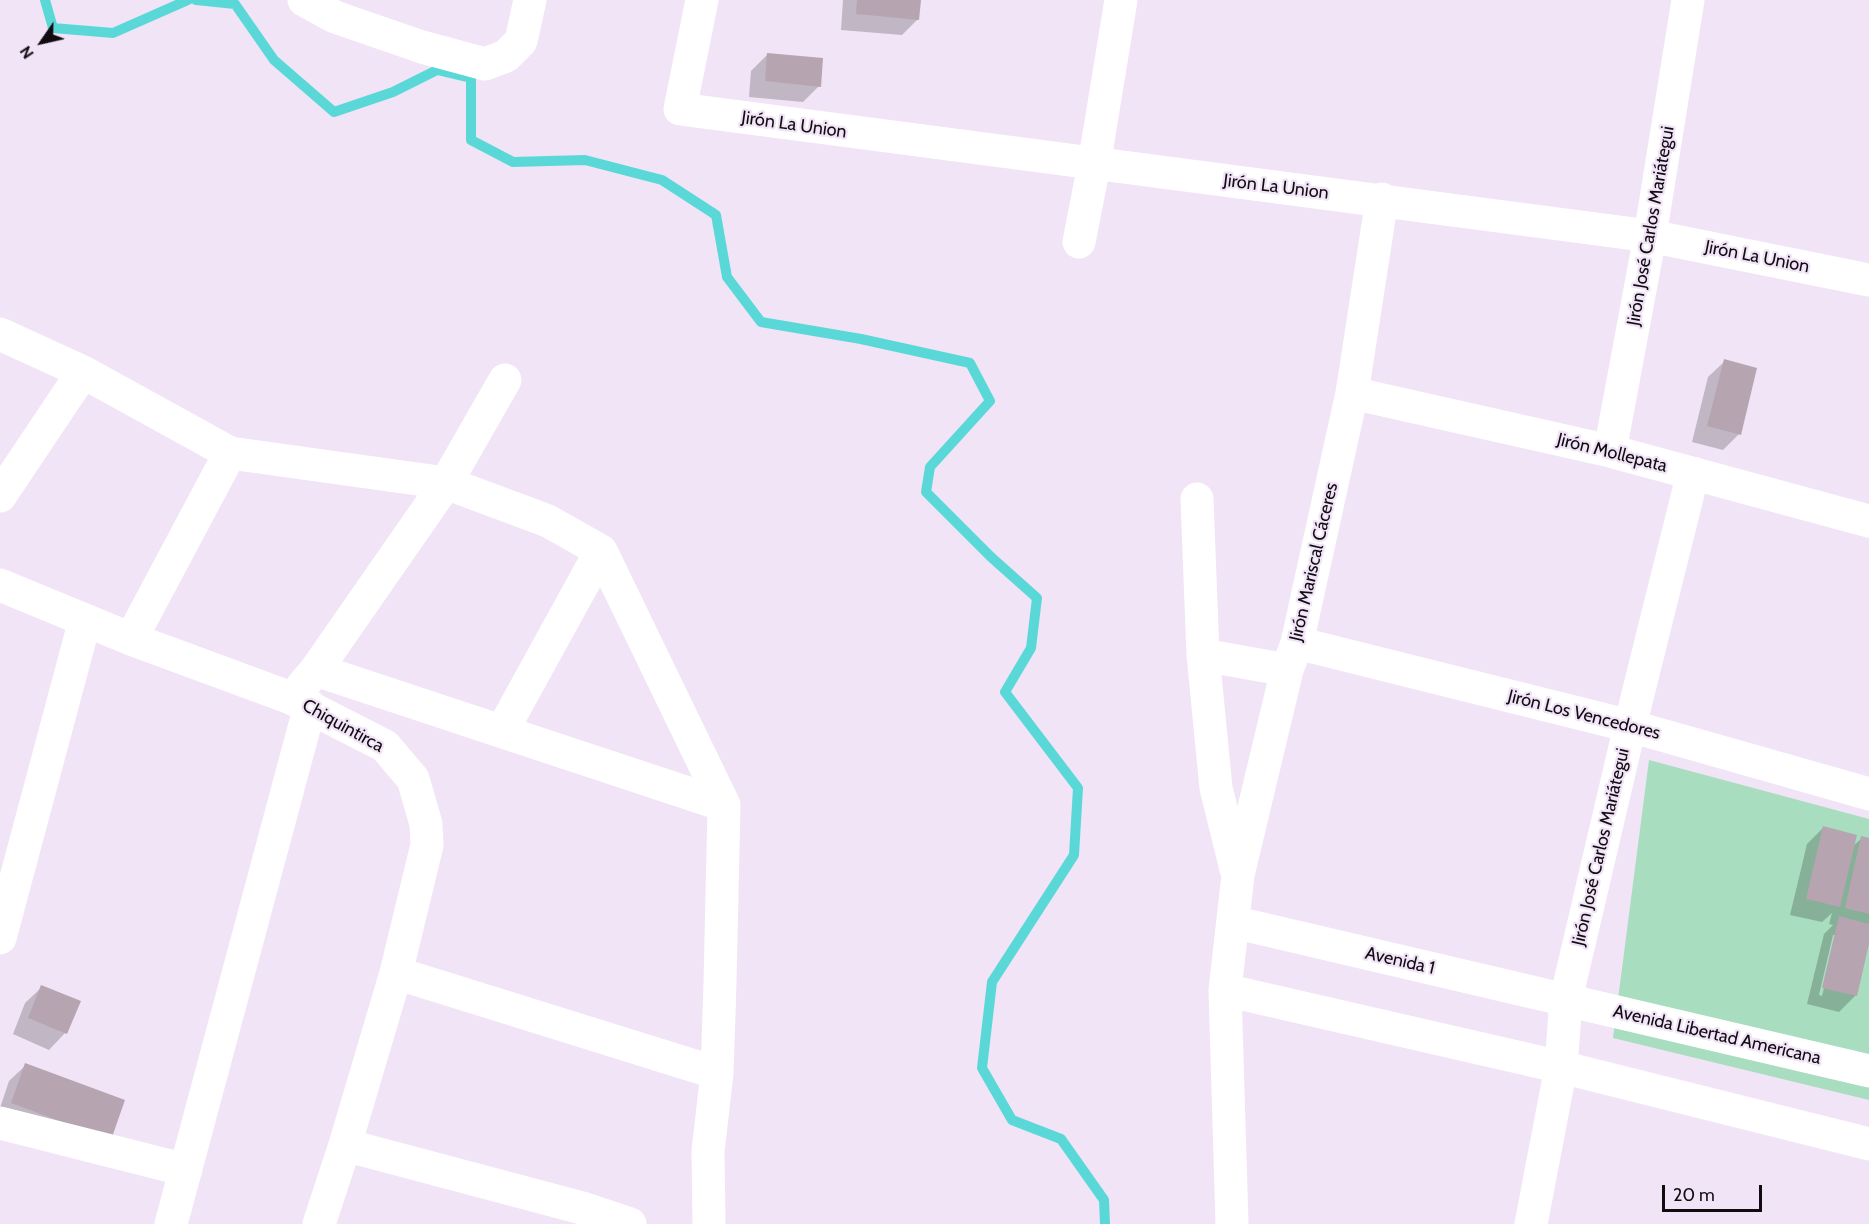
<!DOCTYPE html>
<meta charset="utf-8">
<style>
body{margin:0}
#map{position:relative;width:1869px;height:1224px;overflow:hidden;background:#f1e4f6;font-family:Cabin,sans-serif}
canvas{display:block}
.north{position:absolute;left:12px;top:12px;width:60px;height:60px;-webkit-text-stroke:4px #f1e4f6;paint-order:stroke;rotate:236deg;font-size:16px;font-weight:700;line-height:24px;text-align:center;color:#110c12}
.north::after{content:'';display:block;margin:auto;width:21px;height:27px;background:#110c12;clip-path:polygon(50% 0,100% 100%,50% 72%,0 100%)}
.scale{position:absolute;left:1662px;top:1185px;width:100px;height:27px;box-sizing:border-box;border:3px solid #110c12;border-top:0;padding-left:8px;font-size:18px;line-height:21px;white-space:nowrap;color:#110c12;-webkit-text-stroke:4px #f1e4f6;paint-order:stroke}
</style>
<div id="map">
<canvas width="1869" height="1224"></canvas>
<div class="north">N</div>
<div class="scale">20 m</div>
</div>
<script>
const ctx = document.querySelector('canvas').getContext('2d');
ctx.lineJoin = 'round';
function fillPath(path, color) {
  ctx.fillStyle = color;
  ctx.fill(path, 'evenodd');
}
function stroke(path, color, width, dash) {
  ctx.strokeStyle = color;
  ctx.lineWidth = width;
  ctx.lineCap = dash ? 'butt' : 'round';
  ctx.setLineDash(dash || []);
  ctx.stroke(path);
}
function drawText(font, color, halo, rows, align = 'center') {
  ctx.font = font + ' Cabin,sans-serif';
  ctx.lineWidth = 4.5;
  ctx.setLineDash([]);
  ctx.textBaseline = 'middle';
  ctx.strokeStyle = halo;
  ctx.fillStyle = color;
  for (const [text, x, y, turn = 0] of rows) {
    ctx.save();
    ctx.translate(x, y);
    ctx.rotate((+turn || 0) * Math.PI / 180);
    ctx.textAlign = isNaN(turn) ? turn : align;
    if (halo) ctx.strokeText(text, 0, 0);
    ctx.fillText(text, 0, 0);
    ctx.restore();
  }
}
const green = new Path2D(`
 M1649,760L1869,819V1100L1613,1038Z`);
const shadow = new Path2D(`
 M843,0H920L918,19L902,35L841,30Z
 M768,54L819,86L803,102L749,97L751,71Z
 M1725,361L1739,434L1723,450L1692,442L1708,377Z
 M1823,828L1852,847L1862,838L1869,840V938L1855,996L1839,1012L1807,1004L1824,934L1833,925L1829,924L1832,913L1822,922L1790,915L1807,844ZM1833,935H1837L1822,996L1819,995Z
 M42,987L79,1002L65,1033L49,1050L13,1034L25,1003Z
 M26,1065L110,1139L0,1108L9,1081Z`);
const stream = new Path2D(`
 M45,0L53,28L113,33L188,0
 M196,0L235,4L274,60L334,112L393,92L437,70L471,78V140L513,162L585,160L662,180L716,215L727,277L761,322L861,339L970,363L990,401L930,467L926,492L991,557L1037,598L1031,648L1005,692L1078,788L1074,855L992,982L982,1068L1012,1120L1061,1139L1104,1200L1105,1224`);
const building = new Path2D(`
 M857,0H921L919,20L856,14Z
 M767,53L823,58L821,87L765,81Z
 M1724,359L1757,368L1741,435L1707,426Z
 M1823,826L1857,835L1840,907L1806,899Z
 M1861,836L1869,838V914L1845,908Z
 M1839,916L1869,924V944L1857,996L1822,988Z
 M41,985L81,1001L67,1034L28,1018Z
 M25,1063L125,1100L111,1140L11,1103Z`);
const minor = new Path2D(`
 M304,0L335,17L422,47L485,64L506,56L521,41L530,0
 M702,0L680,109L1650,236L1869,280
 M1079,242L1094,165L1121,0
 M0,334L83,372L230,453L446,483L548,521L601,551L724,805L720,983L717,1073L708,1151L709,1224
 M1352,393L1610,451L1869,521
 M1610,451L1650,236L1688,0
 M0,496L83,372
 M1197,499L1203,655L1287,670
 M0,585L131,639L291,698L385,746L413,779L426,824L427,845L396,973L345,1145L319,1224
 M131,639L230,453
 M1297,643L1630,726L1869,794
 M1203,655L1216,788L1236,869
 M316,670L724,805
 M303,685L316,670L446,483L505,380
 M502,731L601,551
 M1233,922L1869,1071
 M0,938L85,620
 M396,973L717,1073
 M1225,990L1561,1067L1869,1144
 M0,1123L186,1170
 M345,1145L582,1208L630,1224
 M171,1224L310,706
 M1232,1224L1225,990L1238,875L1287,670L1297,643L1352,393L1382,199
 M1531,1224L1561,1067L1566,999L1630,726L1693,473`);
const streetNames = [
 ["Jirón La Union",794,125,8],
 ["Jirón La Union",1276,187,7],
 ["Jirón José Carlos Mariátegui",1651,226,-80],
 ["Jirón La Union",1757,257,11],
 ["Jirón Mollepata",1612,453,14],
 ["Jirón Mariscal Cáceres",1314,562,-77],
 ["Jirón Los Vencedores",1584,715,14],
 ["Chiquintirca",343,726,29],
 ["Jirón José Carlos Mariátegui",1601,847,-77],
 ["Avenida 1",1400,961,13],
 ["Avenida Libertad Americana",1717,1035,13]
];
fillPath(green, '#a8ddbf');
fillPath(shadow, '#0003');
stroke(stream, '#5ad8d8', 10);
fillPath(building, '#b6a4b1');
stroke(minor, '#fff', 33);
drawText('18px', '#110c12', '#f1e4f6', streetNames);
</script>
